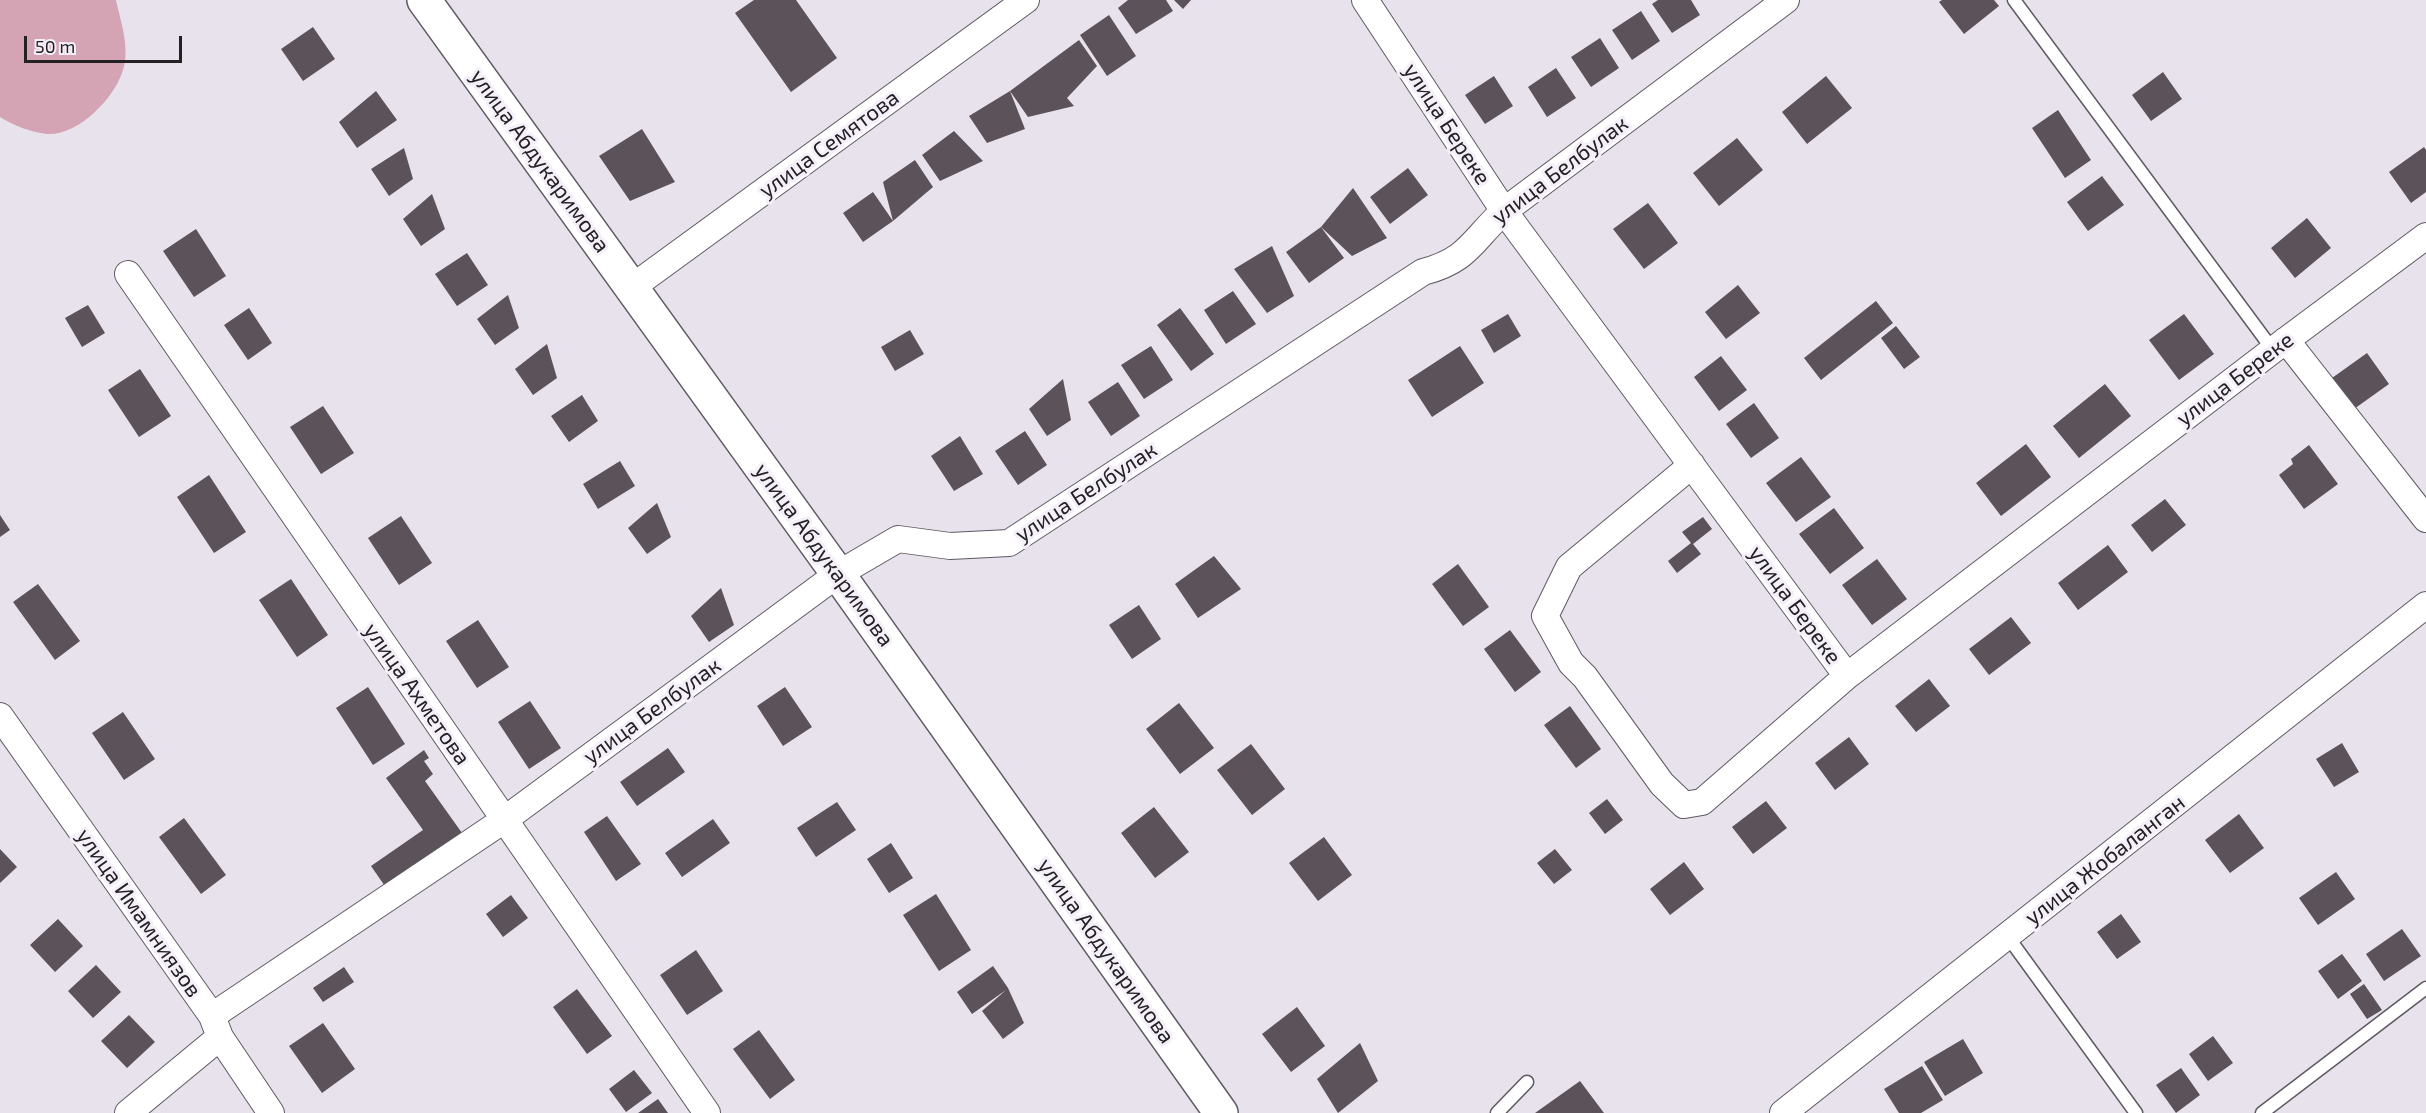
<!DOCTYPE html>
<meta charset="utf-8">
<style>
body{margin:0}
#map{position:relative;width:2426px;height:1113px;overflow:hidden;background:#e8e2ed;font-family:"Exo 2",sans-serif}
canvas{display:block}
.scale{position:absolute;left:24px;top:36px;width:158px;height:27px;box-sizing:border-box;border:3px solid #232124;border-top:0;padding-left:8px;font-size:18px;line-height:21px;white-space:nowrap;color:#232124;-webkit-text-stroke:4px #f5effa;paint-order:stroke}
</style>
<div id="map">
<canvas width="2426" height="1113"></canvas>
<div class="scale">50 m</div>
</div>
<script>
const ctx = document.querySelector('canvas').getContext('2d');
ctx.lineJoin = 'round';
function fillPath(path, color) {
  ctx.fillStyle = color;
  ctx.fill(path, 'evenodd');
}
function stroke(path, color, width, dash) {
  ctx.strokeStyle = color;
  ctx.lineWidth = width;
  ctx.lineCap = dash ? 'butt' : 'round';
  ctx.setLineDash(dash || []);
  ctx.stroke(path);
}
function drawText(font, color, halo, rows, align = 'center') {
  ctx.font = font + ' "Exo 2",sans-serif';
  ctx.lineWidth = 6;
  ctx.setLineDash([]);
  ctx.textBaseline = 'middle';
  ctx.strokeStyle = halo;
  ctx.fillStyle = color;
  for (const [text, x, y, turn = 0] of rows) {
    ctx.save();
    ctx.translate(x, y);
    ctx.rotate((+turn || 0) * Math.PI / 180);
    ctx.textAlign = isNaN(turn) ? turn : align;
    if (halo) ctx.strokeText(text, 0, 0);
    ctx.fillText(text, 0, 0);
    ctx.restore();
  }
}
const green = new Path2D(`
 M0,0H116C121,23 131,50 122,73C113,99 78,136 47,134C30,132 15,126 0,117Z`);
const building = new Path2D(`
 M754,0H796L837,58L791,92L735,13Z
 M1128,0H1166L1173,11L1136,34L1118,8Z
 M1174,0H1191L1183,9Z
 M1658,0H1691L1700,15L1672,33L1652,4Z
 M1942,0H1994L1999,6L1964,34L1939,2Z
 M1641,11L1660,41L1632,60L1612,30Z
 M1109,15L1136,56L1107,76L1080,35Z
 M313,27L335,59L303,81L281,49Z
 M1600,38L1619,68L1591,87L1571,57Z
 M1079,40L1097,66L1067,98L1074,106L1028,117L1010,91Z
 M1556,68L1576,98L1547,117L1528,87Z
 M2163,72L2182,99L2151,121L2132,95Z
 M1494,76L1513,106L1485,124L1465,95Z
 M1826,76L1852,108L1807,144L1782,112Z
 M376,91L397,120L357,148L339,122Z
 M1010,91L1025,129L987,143L969,116Z
 M2058,110L2091,160L2065,178L2032,128Z
 M642,129L675,182L630,201L599,156Z
 M954,131L983,161L940,181L922,155Z
 M1737,138L1763,170L1719,206L1693,173Z
 M2424,147L2426,150V192L2411,203L2389,172Z
 M404,148L413,179L389,196L371,169Z
 M915,160L933,187L893,221L883,182Z
 M1408,168L1428,195L1390,224L1370,197Z
 M2102,176L2124,205L2088,231L2067,202Z
 M1353,188L1387,238L1352,256L1321,227Z
 M873,192L893,221L863,242L843,213Z
 M432,194L445,229L421,246L403,219Z
 M1648,203L1678,243L1644,269L1613,229Z
 M2307,218L2331,248L2295,278L2271,248Z
 M1321,227L1344,258L1309,283L1286,252Z
 M196,229L226,276L194,297L163,251Z
 M1272,246L1294,296L1267,313L1234,269Z
 M467,253L488,285L457,306L435,274Z
 M1738,285L1760,313L1726,339L1705,312Z
 M1233,291L1256,324L1226,344L1204,310Z
 M508,295L519,328L495,345L477,319Z
 M1876,301L1893,323L1821,380L1804,358Z
 M88,305L105,333L82,347L65,318Z
 M249,308L272,343L248,360L224,325Z
 M1180,308L1214,354L1191,371L1157,325Z
 M1508,314L1521,336L1494,353L1481,330Z
 M2184,314L2214,354L2179,380L2149,340Z
 M1896,326L1920,357L1904,369L1881,338Z
 M910,330L924,354L895,371L881,347Z
 M547,344L557,378L533,395L515,369Z
 M1151,346L1173,380L1144,399L1121,365Z
 M1460,346L1484,383L1432,417L1408,380Z
 M2367,353L2389,384L2354,409L2332,378Z
 M1721,356L1747,390L1719,411L1694,377Z
 M140,369L171,416L139,437L108,390Z
 M1063,379L1071,420L1047,436L1029,409Z
 M1118,382L1140,416L1111,436L1088,402Z
 M2105,384L2131,416L2079,458L2053,426Z
 M582,395L598,421L569,442L551,416Z
 M1754,403L1779,438L1751,458L1726,424Z
 M323,406L354,453L321,474L290,427Z
 M1025,431L1047,465L1018,485L995,451Z
 M960,436L983,474L954,491L931,456Z
 M2026,444L2051,477L2001,516L1976,483Z
 M2309,445L2338,484L2304,509L2279,475L2293,464L2291,459Z
 M1801,457L1831,497L1796,522L1766,483Z
 M620,461L635,486L598,509L583,484Z
 M209,475L246,532L214,553L177,497Z
 M2165,499L2186,525L2152,552L2131,525Z
 M657,503L671,537L647,554L628,528Z
 M1834,508L1864,548L1830,574L1799,534Z
 M0,515L10,530L0,537Z
 M401,516L432,563L399,585L368,538Z
 M1703,517L1712,529L1693,544L1701,554L1677,573L1668,561L1691,543L1682,532Z
 M2108,545L2128,572L2078,610L2058,583Z
 M1214,556L1241,589L1198,618L1175,584Z
 M1877,559L1907,599L1872,625L1842,585Z
 M1458,564L1489,607L1463,626L1432,584Z
 M291,579L328,635L297,657L259,600Z
 M38,584L80,641L55,660L13,602Z
 M721,588L734,625L709,642L691,616Z
 M1139,605L1161,639L1132,659L1109,625Z
 M2011,617L2031,643L1989,675L1969,649Z
 M478,620L509,667L477,688L446,641Z
 M1510,630L1541,672L1515,692L1484,649Z
 M1929,679L1950,706L1916,732L1895,706Z
 M368,687L405,744L373,765L336,708Z
 M785,687L812,727L783,746L757,706Z
 M530,701L561,748L529,769L498,722Z
 M1179,703L1214,748L1180,774L1146,729Z
 M1570,706L1601,749L1576,768L1544,725Z
 M123,712L155,759L124,780L92,733Z
 M1849,737L1869,764L1835,790L1815,763Z
 M2342,743L2359,772L2334,787L2316,759Z
 M1251,744L1285,789L1252,815L1217,770Z
 M668,748L685,772L637,806L620,782Z
 M424,750L429,758L424,761L433,774L425,781L467,840L389,892L371,866L423,830L386,778Z
 M1607,799L1623,820L1605,834L1589,813Z
 M1766,801L1787,828L1753,854L1732,827Z
 M837,802L856,830L816,857L797,828Z
 M1154,807L1189,852L1155,878L1121,833Z
 M2239,814L2264,848L2230,873L2205,840Z
 M607,816L641,864L616,881L584,832Z
 M184,818L226,875L201,894L159,837Z
 M713,819L730,843L682,877L665,853Z
 M1324,837L1352,875L1318,901L1289,863Z
 M891,843L913,878L889,893L867,859Z
 M0,849L17,867L0,883Z
 M1555,849L1572,870L1554,884L1537,863Z
 M1684,862L1704,889L1670,915L1650,889Z
 M2336,872L2355,899L2318,925L2299,898Z
 M936,894L971,950L939,971L903,915Z
 M511,895L528,918L503,937L486,914Z
 M2121,914L2141,942L2117,959L2097,932Z
 M58,919L83,946L55,972L30,945Z
 M2402,929L2421,956L2384,981L2366,954Z
 M696,950L723,991L687,1015L660,975Z
 M2342,954L2362,981L2338,999L2318,971Z
 M96,965L121,992L93,1018L68,991Z
 M993,966L1008,988L1024,1023L1003,1039L982,1011L1006,990L972,1014L957,992Z
 M344,967L354,982L323,1002L313,988Z
 M2364,984L2382,1010L2367,1019L2350,994Z
 M577,989L612,1036L587,1054L553,1007Z
 M1297,1007L1325,1046L1291,1072L1262,1034Z
 M129,1015L155,1042L127,1068L101,1041Z
 M323,1023L355,1069L322,1093L289,1046Z
 M759,1030L795,1080L770,1099L733,1049Z
 M2213,1036L2233,1063L2208,1081L2189,1054Z
 M1963,1039L1983,1073L1945,1096L1924,1062Z
 M1360,1043L1378,1081L1338,1113L1317,1079Z
 M1922,1066L1943,1100L1921,1113H1899L1884,1089Z
 M2181,1068L2200,1095L2176,1113L2156,1085Z
 M634,1070L652,1093L626,1112L609,1089Z
 M1580,1081L1604,1113H1535Z
 M658,1099L668,1113H638Z`);
const service = new Path2D(`
 M2014,0L2273,350
 M2008,937L2136,1113
 M1497,1113L1527,1082
 M2262,1113L2426,988`);
const minor = new Path2D(`
 M1365,0L1504,211L1847,676L2273,350L2426,236
 M128,274L707,1113
 M631,288L1026,0
 M2286,340L2426,519
 M1692,465L1569,567L1545,616L1571,663L1585,677L1662,784L1684,805L1702,802L1847,676
 M0,716L212,1016L220,1037L271,1113
 M212,1016L504,820L838,574L898,539L950,546L1009,543L1423,272C1469,260 1472,240 1504,211L1786,0
 M128,1113L220,1037
 M1783,1113L2426,605`);
const secondary = new Path2D(`
 M424,0L838,574L1221,1113`);
const streetNames = [
 ["улица Береке",1447,124,57],
 ["улица Семятова",829,144,-36],
 ["улица Абдукаримова",540,161,54],
 ["улица Белбулак",1560,170,-37],
 ["улица Береке",2235,379,-37],
 ["улица Белбулак",1086,492,-33],
 ["улица Абдукаримова",824,555,54],
 ["улица Береке",1795,605,54],
 ["улица Ахметова",417,694,55],
 ["улица Белбулак",652,711,-36],
 ["улица Жобаланган",2105,860,-38],
 ["улица Имамниязов",139,913,55],
 ["улица Абдукаримова",1106,951,55]
];
fillPath(green, '#d4a4b4');
fillPath(building, '#5c535a');
stroke(service, '#5e5962', 15);
stroke(minor, '#5e5962', 28);
stroke(secondary, '#5e5962', 36);
stroke(service, '#fff', 12);
stroke(minor, '#fff', 26);
stroke(secondary, '#fff', 33);
drawText('22px', '#232124', '#f5effa', streetNames);
</script>
